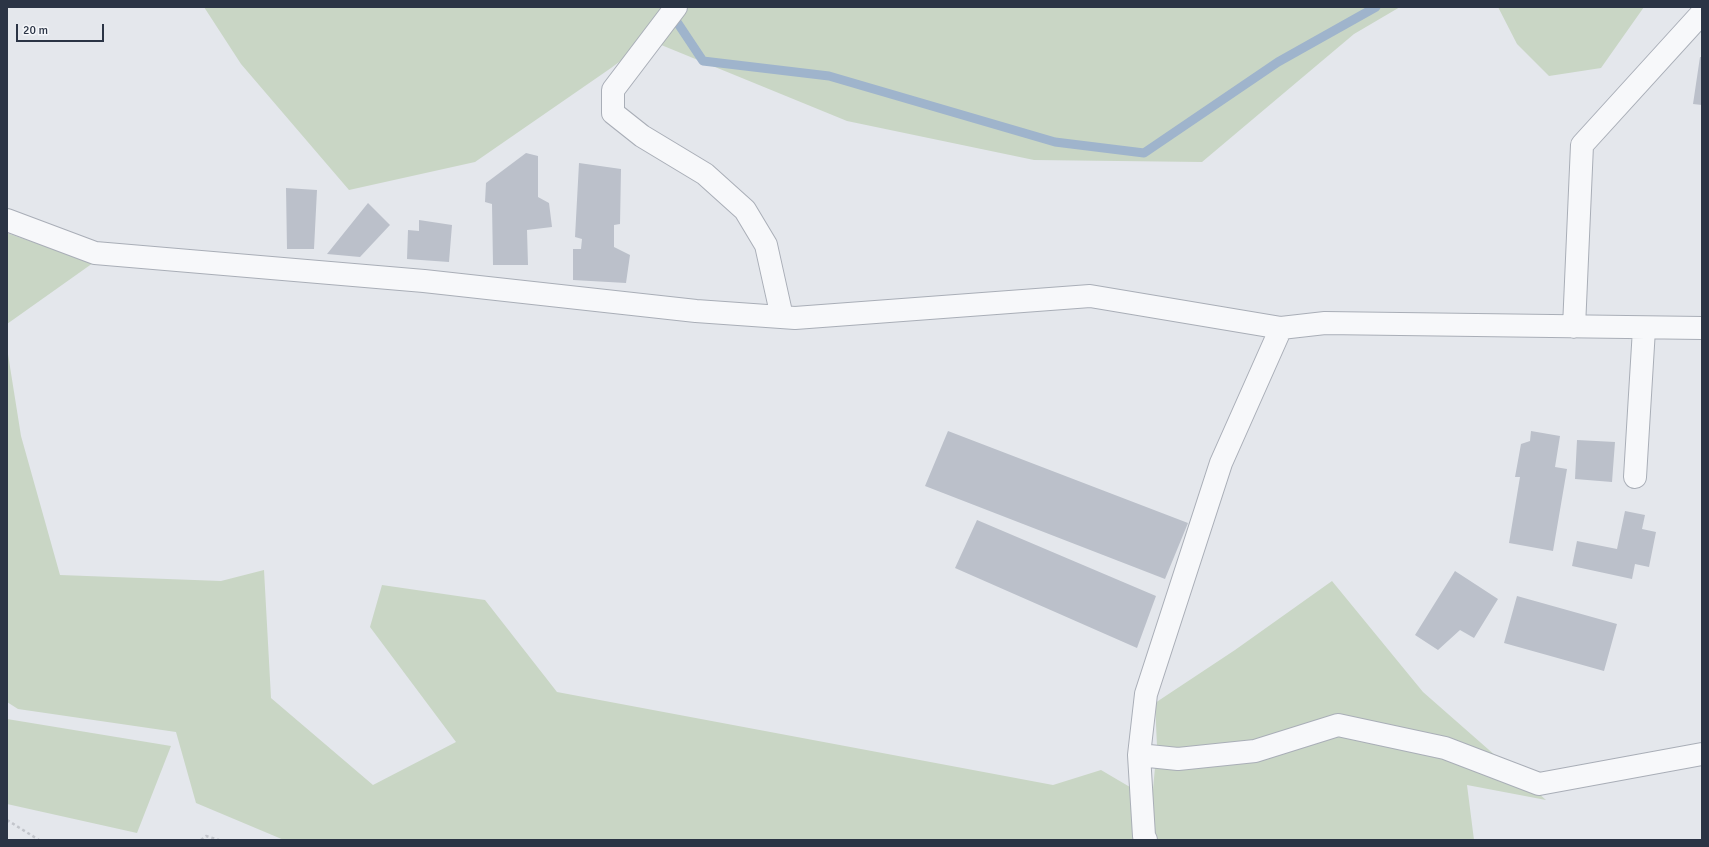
<!DOCTYPE html>
<style>
body{margin:0}
#map{position:relative;width:1709px;height:847px;overflow:hidden;background:#e4e7ec;font-family:Signika,sans-serif}
canvas{display:block}
.frame{position:absolute;inset:0;border:8px solid #2b3445;pointer-events:none}
.scale{position:absolute;left:16px;top:24px;width:88px;height:18px;box-sizing:border-box;border:2px solid #2b3445;border-top:0;padding-left:5px;font-size:12px;line-height:14px;white-space:nowrap;color:#2b3445;-webkit-text-stroke:3px #f4f6f9;paint-order:stroke}
</style>
<div id="map">
<canvas width="1709" height="847"></canvas>
<div class="frame"></div>
<div class="scale">20 m</div>
</div>
<script>
const ctx = document.querySelector('canvas').getContext('2d');
ctx.lineJoin = 'round';
function fillPath(path, color) {
  ctx.fillStyle = color;
  ctx.fill(path, 'evenodd');
}
function stroke(path, color, width, dash) {
  ctx.strokeStyle = color;
  ctx.lineWidth = width;
  ctx.lineCap = dash ? 'butt' : 'round';
  ctx.setLineDash(dash || []);
  ctx.stroke(path);
}
const green = new Path2D(`
 M204,7H1400L1354,34L1202,162L1034,160L847,121L649,40L611,68L475,162L349,190L241,64Z
 M1498,7H1644L1601,68L1549,76L1517,44Z
 M7,233L93,263L7,324Z
 M7,348L21,436L60,575L221,581L264,570L271,698L373,785L456,742L370,627L382,585L485,600L557,692L1053,785L1101,770L1152,800L1157,746L1155,703L1235,650L1332,581L1423,692L1546,800L1467,785L1474,840H284L196,803L176,732L18,709L7,702Z
 M7,719L171,746L137,833L7,804Z`);
const stream = new Path2D(`
 M671,13L703,61L829,76L1055,142L1144,153L1278,62L1376,7`);
const building = new Path2D(`
 M1700,57H1702V105L1693,104Z
 M526,153L538,156V197L549,203L552,227L527,230L528,265H493L492,204L485,202L486,183Z
 M579,163L621,169L620,224L614,225V247L630,255L626,283L573,280V249H581L582,239L575,237Z
 M286,188L317,190L314,249H287Z
 M368,203L390,225L360,257L327,254Z
 M419,220L452,225L449,262L407,259L408,230L419,231Z
 M948,431L1188,523L1165,579L925,486Z
 M1531,431L1560,436L1555,467L1567,469L1553,551L1509,543L1520,477H1515L1521,444L1530,441Z
 M1577,440L1615,442L1612,482L1575,479Z
 M1625,511L1645,515L1642,529L1656,532L1649,567L1635,564L1632,579L1572,566L1577,541L1617,549Z
 M977,520L1156,596L1137,648L955,568Z
 M1455,571L1498,599L1474,638L1460,630L1438,650L1415,635Z
 M1517,596L1617,624L1604,671L1504,643Z`);
const path = new Path2D(`
 M7,820L39,840
 M201,840L206,836L219,840`);
const minor = new Path2D(`
 M676,7L613,90V113L642,136L705,174L745,210L766,245L782,317
 M7,220L95,253L424,281L696,311L795,318L1090,296L1281,328L1325,323L1702,328
 M1574,327L1582,145L1702,13
 M1635,477L1644,329
 M1139,755L1178,759L1255,751L1338,725L1445,748L1539,784L1702,754
 M1146,840L1144,836L1139,755L1146,694L1221,463L1281,328`);
fillPath(green, '#c9d6c5');
stroke(stream, '#9fb4cc', 9);
fillPath(building, '#bbc0ca');
stroke(minor, '#a9aeb7', 24);
stroke(path, '#c2c5cb', 2.5, [3, 3]);
stroke(minor, '#f7f8fa', 22);
</script>
